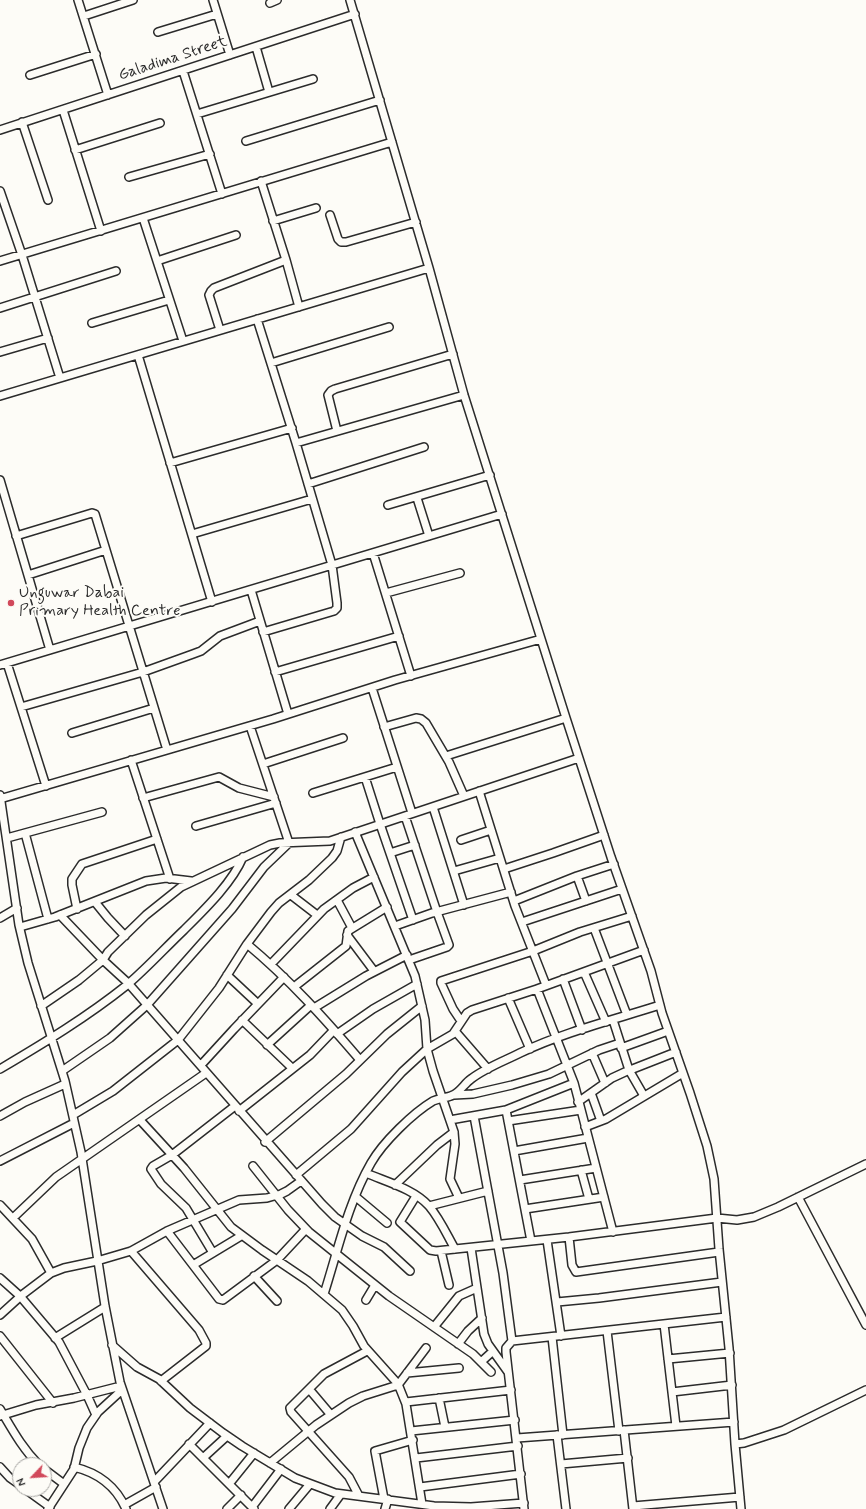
<!DOCTYPE html>
<style>
body{margin:0}
#map{position:relative;width:866px;height:1509px;overflow:hidden;background:#fdfcf7;font-family:Mynerve,sans-serif}
canvas{display:block}
.north{position:absolute;left:12px;top:1457px;width:40px;height:40px;box-sizing:border-box;background:#fdfcf7;border:1px solid #a9a8a5;border-radius:50%;rotate:245deg;font-size:11px;font-weight:700;line-height:16px;text-align:center;color:#2b2b2b}
.north::after{content:'';display:block;margin:auto;width:14px;height:18px;background:#d1495b;clip-path:polygon(50% 0,100% 100%,50% 72%,0 100%)}
</style>
<div id="map">
<canvas width="866" height="1509"></canvas>
<div class="north">N</div>
</div>
<script>
const ctx = document.querySelector('canvas').getContext('2d');
ctx.lineJoin = 'round';
function stroke(path, color, width, dash) {
  ctx.strokeStyle = color;
  ctx.lineWidth = width;
  ctx.lineCap = dash ? 'butt' : 'round';
  ctx.setLineDash(dash || []);
  ctx.stroke(path);
}
function drawText(font, color, halo, rows, align = 'center') {
  ctx.font = font + ' Mynerve,sans-serif';
  ctx.lineWidth = 4;
  ctx.setLineDash([]);
  ctx.textBaseline = 'middle';
  ctx.strokeStyle = halo;
  ctx.fillStyle = color;
  for (const [text, x, y, turn = 0] of rows) {
    ctx.save();
    ctx.translate(x, y);
    ctx.rotate((+turn || 0) * Math.PI / 180);
    ctx.textAlign = isNaN(turn) ? turn : align;
    if (halo) ctx.strokeText(text, 0, 0);
    ctx.fillText(text, 0, 0);
    ctx.restore();
  }
}
const street = new Path2D(`
 M78,0L108,95
 M213,0L230,55
 M350,0L429,268L464,395L566,718L611,857L651,971L662,1013L690,1093L707,1146L714,1179L719,1249L729,1348L735,1444L741,1509
 M270,3L277,0
 M84,16L133,0
 M158,32L217,14
 M256,47L269,92
 M183,71L222,194
 M30,75L96,54
 M63,110L101,231
 M197,114L313,79
 M22,122L48,200
 M0,130L355,14
 M246,141L380,100
 M75,150L160,123
 M129,177L210,154
 M261,181L286,260L299,307
 M0,191L22,255L60,378
 M330,215L338,239L341,242H346L416,222
 M143,218L183,341
 M273,221L316,208
 M0,261L392,142
 M157,261L236,235
 M0,308L116,271
 M257,319L296,443L332,565L337,603V608L334,611L263,632
 M92,323L169,300
 M220,330L209,295L211,291L214,288L286,260
 M0,352L48,338
 M138,355L212,602
 M271,363L389,327
 M0,396L429,268
 M337,431L328,395L331,391L335,389L453,354
 M296,443L464,395
 M170,463L292,428
 M0,480L50,650
 M308,484L424,447
 M417,498L429,536
 M388,505L490,475
 M192,534L312,499
 M16,536L92,513L95,514L167,750
 M373,553L411,676
 M28,575L106,550
 M251,590L288,714
 M386,593L460,573
 M7,663L46,786
 M0,665L502,514
 M275,672L399,636
 M372,688L412,813
 M21,707L143,672L193,654L201,651L220,636L260,621
 M384,727L416,718L421,719L426,723L449,762L464,796
 M72,733L154,708
 M446,756L566,718
 M131,760L170,879
 M263,764L343,738
 M365,777L380,824L413,920
 M479,791L515,906L546,985
 M313,793L397,767
 M0,795L19,925L28,963L65,1081L81,1152L105,1306L120,1382L163,1509
 M143,798L219,777L239,788L274,797
 M0,799L273,719L395,680L541,639
 M433,807L464,905
 M405,816L437,912L449,945L447,947L409,960
 M196,826L276,803
 M355,832L415,976L425,1020L427,1049L433,1071L454,1132L455,1144L450,1179L459,1198
 M25,833L48,919
 M7,838L102,812
 M461,840L491,830
 M390,853L415,845
 M504,869L553,853L604,835
 M454,871L500,858
 M577,876L586,901
 M291,895L317,915
 M337,900L352,928
 M514,901L577,876L614,864
 M95,902L108,918L125,936
 M77,909L72,885V879L82,864L157,839
 M60,915L103,960L128,983L322,1204L335,1217L362,1236L384,1247L410,1271
 M0,918L17,908
 M522,922L622,889
 M395,926L432,913L511,892
 M20,927L55,917L146,881L166,878L191,881
 M594,928L627,1015
 M347,935L374,971
 M247,944C289,979 325,1019 360,1060
 M271,964L324,909L353,888L374,877
 M584,972L606,1022
 M227,975L258,1004
 M563,979L582,1030
 M294,987L346,946L348,931L387,907
 M537,989L574,1083L613,1232
 M508,998L530,1049
 M41,1006L79,980L103,960L108,952L146,915L181,887L270,845L280,843L330,841L579,758
 M314,1008L366,976L407,955
 M242,1020L292,1068
 M613,1020L629,1070L644,1096
 M461,1021L453,1009L441,983V981L533,951L580,932L632,916
 M455,1031L488,1069
 M337,1034L373,1009L417,984
 M267,1045L311,1005
 M621,1048L668,1031
 M592,1053L605,1083
 M201,1065L234,1029L284,977
 M0,1069C44,1043 87,1017 127,985C147,968 165,948 184,930C205,909 232,883 243,857
 M62,1071L110,1038L147,1005L232,909L264,867L289,843L250,726
 M591,1093L601,1121
 M454,1095L473,1094L512,1085L549,1074L599,1050L620,1043
 M578,1102L612,1078L625,1072L676,1052
 M506,1110L531,1241
 M239,1111L310,1055L334,1030
 M73,1115L113,1091L178,1040L219,988L247,944L271,912L279,903L309,880L332,858L337,851L341,837
 M0,1116L25,1102L65,1084
 M474,1116L503,1273L512,1341
 M140,1120L184,1168L231,1227L262,1250L308,1281L342,1310L353,1326L364,1346L398,1384L406,1404L422,1504
 M450,1120L506,1110L574,1083
 M508,1121L581,1110
 M585,1127L606,1119L683,1073
 M265,1142L346,1074L387,1034L422,1006
 M514,1151L588,1138
 M0,1161L74,1123
 M253,1166L288,1210L309,1232L389,1296L473,1354L491,1372
 M581,1170L589,1199
 M366,1173C387,1182 414,1189 429,1206C440,1219 447,1235 455,1249
 M296,1175L351,1129L402,1072L427,1049L453,1034L467,1013L472,1010L537,989L644,950
 M520,1180L596,1168
 M395,1185L437,1145L454,1132
 M416,1196L400,1222L430,1250L436,1251L569,1237L717,1218L737,1220L754,1217L778,1207L866,1164
 M356,1197L387,1223
 M798,1197L866,1325
 M0,1205L32,1239L51,1273
 M429,1206L488,1191
 M525,1209L604,1197
 M13,1218L56,1177L206,1073
 M167,1231L219,1299L223,1300L277,1260L306,1229
 M569,1237L572,1265L576,1272L719,1252
 M547,1240L561,1336
 M471,1248L484,1334L488,1344L508,1372
 M131,1251L199,1330L206,1343V1346L161,1381
 M441,1251L449,1285
 M213,1253L186,1208L161,1184L151,1169L153,1166L172,1155L235,1106
 M193,1265L241,1236
 M254,1276L277,1301
 M0,1278L20,1296L59,1342L87,1395L96,1415
 M324,1294C338,1250 348,1203 371,1163C383,1142 413,1113 433,1101C440,1098 447,1098 453,1095C460,1092 465,1083 471,1079C485,1068 504,1061 520,1053C564,1032 613,1020 660,1005
 M366,1300L375,1285
 M557,1302L599,1298L722,1282
 M0,1315L22,1295L51,1273L64,1268L97,1261L131,1251L167,1231L239,1200L267,1198L281,1194L287,1191L301,1181
 M664,1324L676,1426
 M434,1327L459,1296L477,1288
 M607,1331L619,1431
 M0,1336L53,1403
 M552,1337L563,1435
 M55,1338L105,1307
 M458,1344L468,1331L482,1318
 M112,1345L137,1367L159,1379L190,1408L223,1433L242,1446L295,1478L335,1493L434,1506L471,1507L524,1503
 M668,1359L730,1353
 M481,1362L493,1351
 M407,1373L459,1368
 M309,1389L331,1415
 M672,1392L732,1385
 M439,1398L445,1427
 M406,1402L511,1390
 M0,1409C12,1429 22,1448 39,1465
 M0,1416L36,1405L74,1398L121,1386
 M624,1430L633,1509
 M411,1431L515,1420
 M557,1435L566,1509
 M517,1438L734,1422
 M189,1444L254,1509
 M735,1444L744,1443L784,1430L866,1390
 M203,1458L227,1436
 M416,1458L518,1446
 M270,1463L316,1425L349,1403L363,1396L398,1385L426,1348
 M561,1464L628,1458
 M0,1467L10,1478L20,1485
 M74,1467C99,1473 116,1486 126,1509
 M44,1469L64,1484
 M154,1482L210,1423
 M229,1484L254,1453
 M420,1487L521,1474
 M25,1489L50,1507
 M359,1496L349,1477L291,1412L290,1408L324,1374L367,1351
 M384,1499L375,1451L413,1440
 M124,1505L156,1487
 M633,1506L740,1497
 M252,1507L281,1469
 M48,1509L74,1469L79,1448L87,1428L98,1412L122,1390
 M227,1509L241,1495
 M289,1509L310,1484
 M330,1509L341,1494
 M385,1509L388,1499
 M524,1509L506,1352V1348L512,1341L726,1317`);
const markers = [
 [11,603,4,"#d1495b"]
];
const streetNames = [
 ["Galadima Street",173,59,-18]
];
const poiNames = [
 ["Unguwar Dabai",19,594],
 ["Primary Health Centre",19,612]
];
stroke(street, '#2b2b2b', 10);
stroke(street, '#fdfcf7', 7);
for (const [x, y, r, color] of markers) {
  const dot = new Path2D();
  dot.arc(x, y, r, 0, 2 * Math.PI);
  ctx.fillStyle = color;
  ctx.fill(dot);
  stroke(dot, '#fdfcf7', 1.5);
}
drawText('16px', '#2b2b2b', '#fdfcf7', streetNames);
drawText('16px', '#2b2b2b', '#fdfcf7', poiNames, 'left');
</script>
